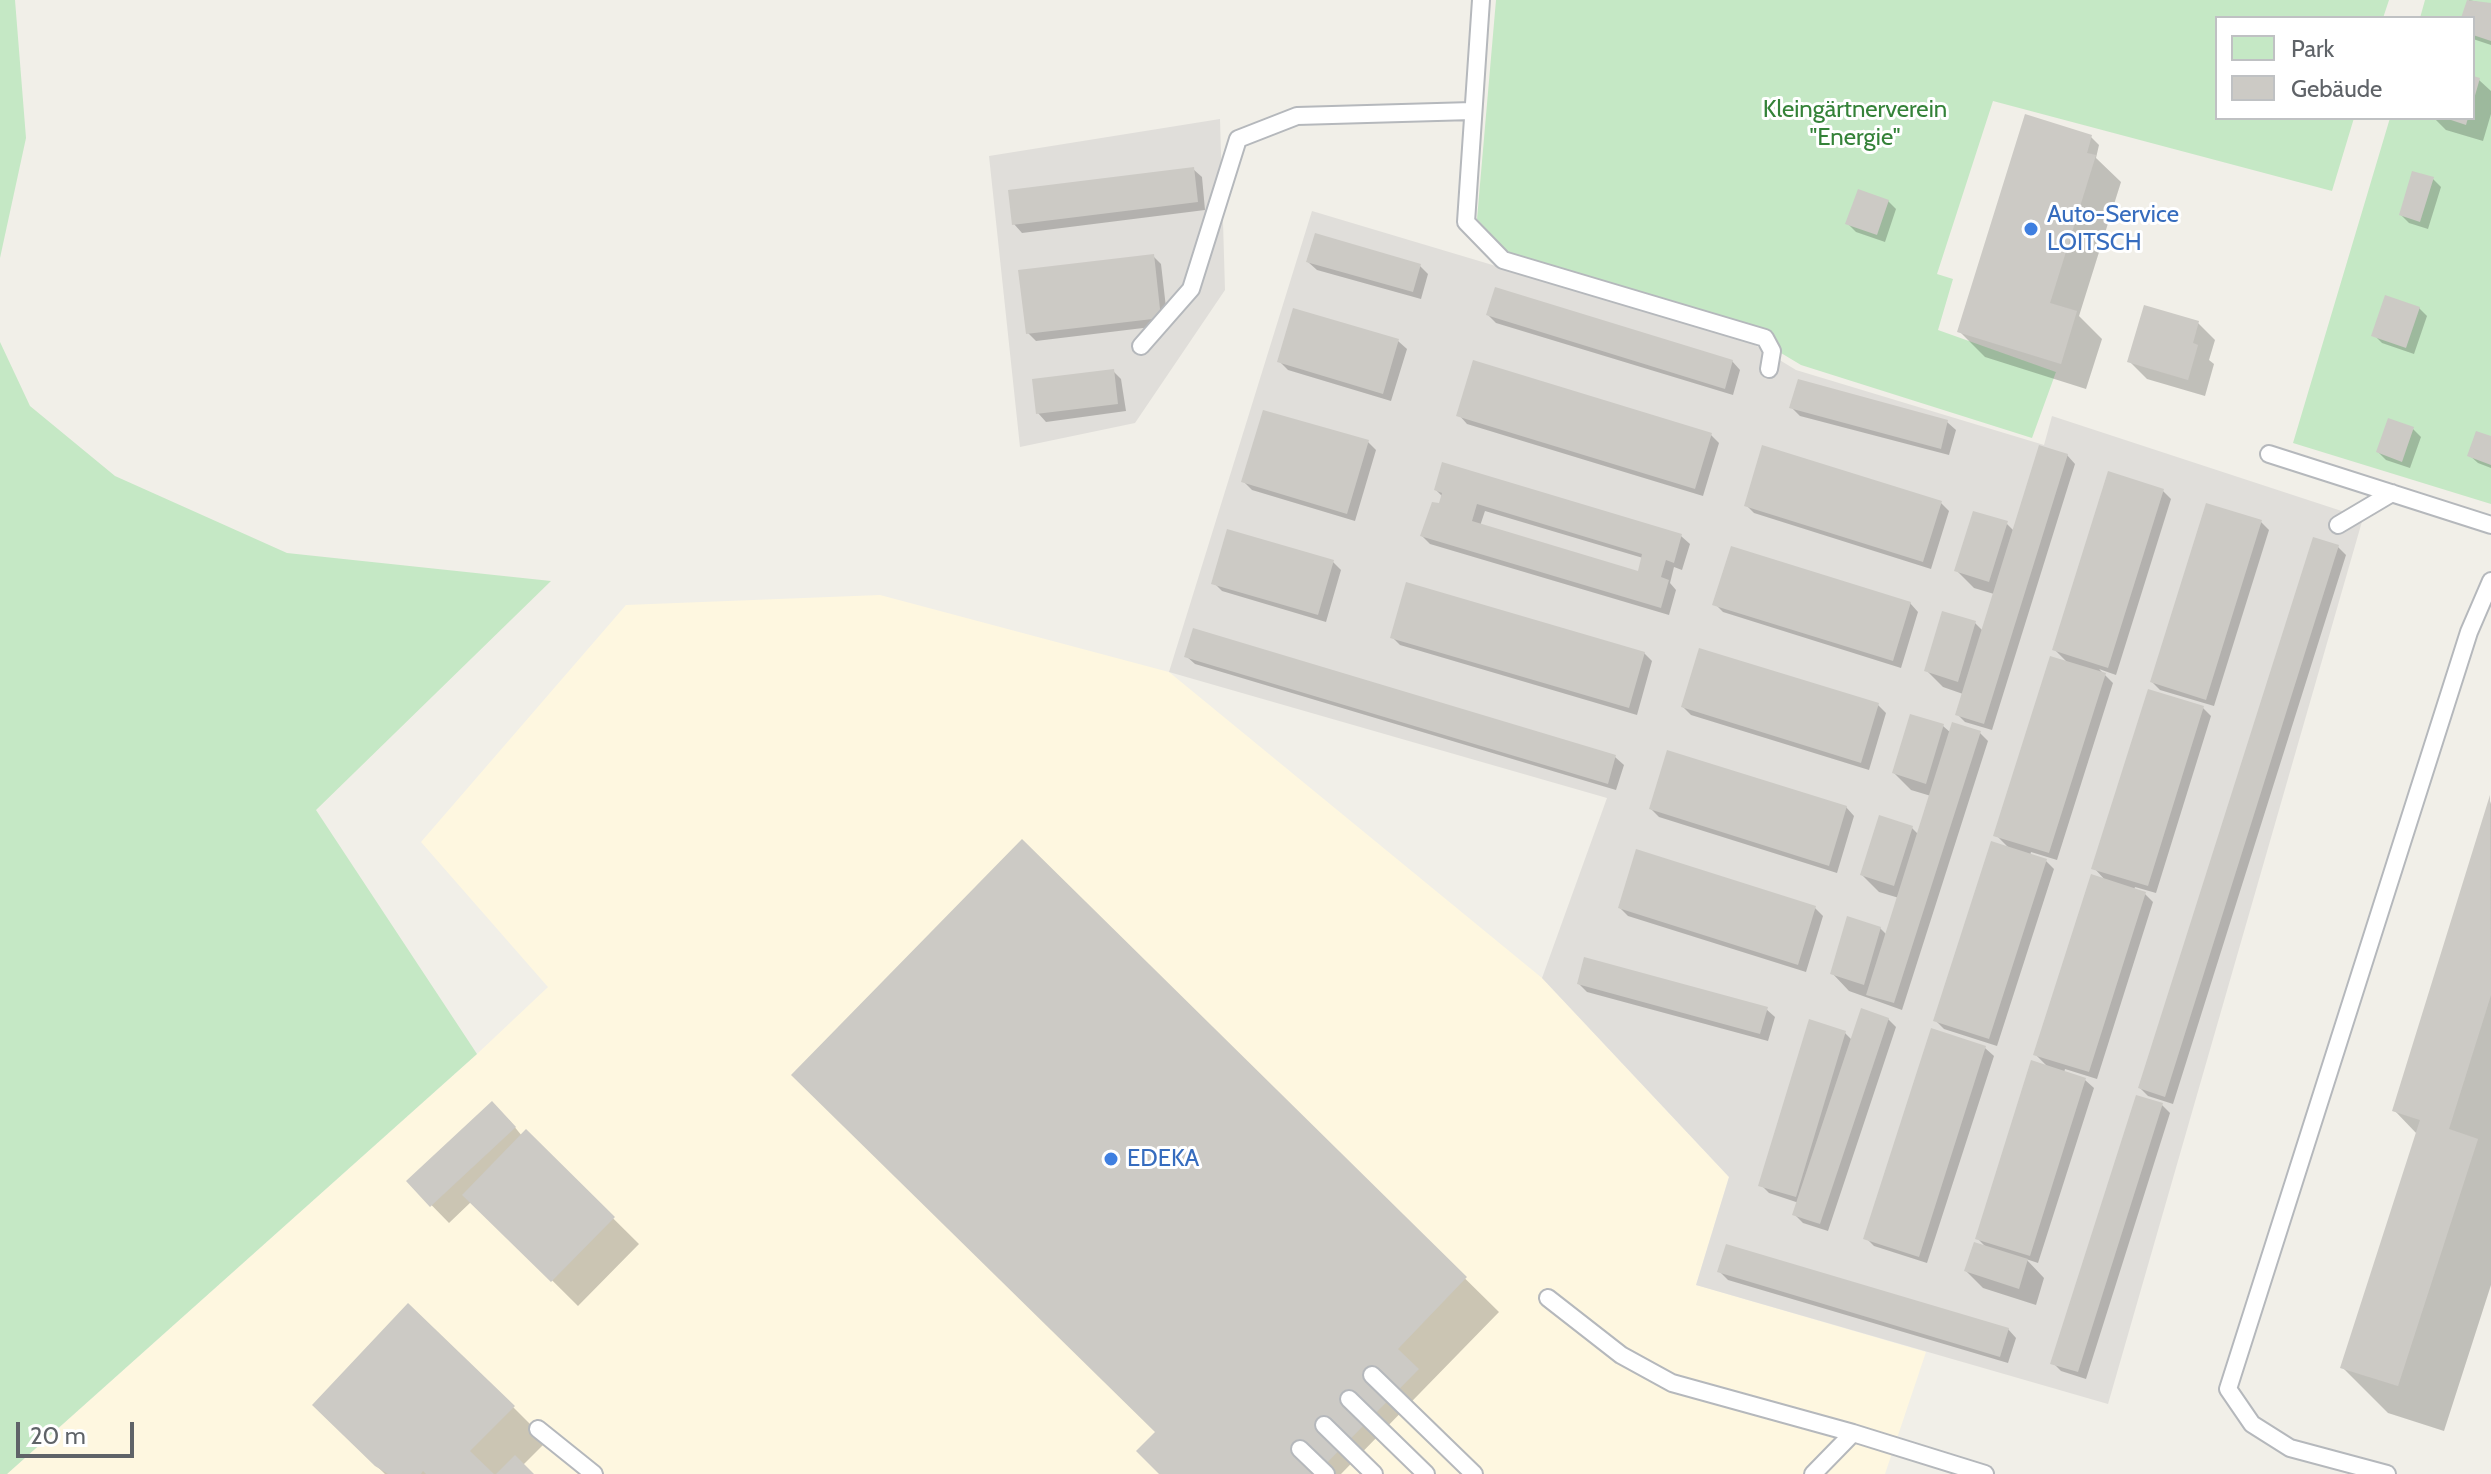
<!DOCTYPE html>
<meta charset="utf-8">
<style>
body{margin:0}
#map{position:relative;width:2491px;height:1474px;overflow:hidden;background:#f1efe8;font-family:Cabin,sans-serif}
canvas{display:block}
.legend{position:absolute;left:2215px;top:16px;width:260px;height:104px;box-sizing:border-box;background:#fff;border:2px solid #bfc1c3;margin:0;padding:10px 14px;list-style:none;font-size:24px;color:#5f6368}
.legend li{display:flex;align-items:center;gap:16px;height:40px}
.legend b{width:40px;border:2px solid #bfc1c3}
.scale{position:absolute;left:16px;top:1422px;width:118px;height:36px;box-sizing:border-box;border:4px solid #5f6368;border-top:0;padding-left:10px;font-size:24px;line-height:28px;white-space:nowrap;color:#5f6368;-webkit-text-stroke:6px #fff;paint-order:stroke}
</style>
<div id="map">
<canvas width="2491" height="1474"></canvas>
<ul class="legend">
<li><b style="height:22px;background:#c5e8c5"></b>Park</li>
<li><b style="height:22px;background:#cccac5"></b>Gebäude</li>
</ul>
<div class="scale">20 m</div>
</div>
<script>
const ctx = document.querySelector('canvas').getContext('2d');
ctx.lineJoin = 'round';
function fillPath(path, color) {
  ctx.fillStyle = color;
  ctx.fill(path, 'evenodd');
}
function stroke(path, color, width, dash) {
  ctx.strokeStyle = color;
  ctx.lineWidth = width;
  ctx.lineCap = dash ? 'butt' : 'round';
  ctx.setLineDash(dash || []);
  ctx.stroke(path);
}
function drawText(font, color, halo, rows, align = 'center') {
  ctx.font = font + ' Cabin,sans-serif';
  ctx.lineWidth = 6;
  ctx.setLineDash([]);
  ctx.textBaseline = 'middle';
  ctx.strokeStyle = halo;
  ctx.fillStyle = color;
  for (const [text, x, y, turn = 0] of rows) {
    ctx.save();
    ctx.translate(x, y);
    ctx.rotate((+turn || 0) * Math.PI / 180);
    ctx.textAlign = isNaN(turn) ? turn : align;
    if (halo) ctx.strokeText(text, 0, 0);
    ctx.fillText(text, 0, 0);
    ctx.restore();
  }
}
const commercial = new Path2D(`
 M880,595L1169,672L1542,978L1729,1177L1696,1285L1926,1352L1885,1474H7L477,1054L548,987L421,842L626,605Z`);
const industrial = new Path2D(`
 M1220,119L1225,290L1135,423L1020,447L989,156Z
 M1312,211L1750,342L1796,370L2044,445L2052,416L2363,518L2108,1404L1696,1285L1729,1177L1542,978L1607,798L1169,672Z`);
const green = new Path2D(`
 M0,0H15L26,138L0,258Z
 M1496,0H2389L2383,18H2217V118H2354L2332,191L1993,101L1937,274L1953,279L1938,330L2056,372L2032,438L1801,365L1776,350L1766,334L1507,252L1477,219Z
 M2425,0H2491V504L2293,443L2390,118H2473V18H2420Z
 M0,342L30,406L115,476L287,553L551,581L316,810L477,1054L7,1474H0Z`);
const shadow = new Path2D(`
 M2469,0L2491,5V45L2473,39V18H2463Z
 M2473,78L2479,80L2491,91V114L2483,141L2446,130L2434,118H2473Z
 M2091,137L2099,145L2096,158L2121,182L2079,316L2102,339L2086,389L1985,357L1960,332Z
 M1193,169L1202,177L1205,210L1022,233L1014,224Z
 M2433,179L2441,187L2428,229L2409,223L2401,215Z
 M1888,201L1896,209L1885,242L1856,232L1848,224Z
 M1153,256L1161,264L1168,325L1036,341L1028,333Z
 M1308,262L1420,266L1428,274L1421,299L1317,270Z
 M2419,308L2427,316L2414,354L2382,343L2374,335Z
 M1488,315L1732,361L1740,370L1733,395L1496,323Z
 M2198,323L2215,340L2209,360L2214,364L2205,396L2147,379L2130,362Z
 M1398,341L1407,349L1391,401L1288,370L1280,362Z
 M1113,371L1121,379L1126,411L1046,422L1038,413Z
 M1791,407L1947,422L1956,430L1949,455L1800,416Z
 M1459,415L1711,435L1719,443L1703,496L1467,424Z
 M2413,429L2421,437L2410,468L2386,460L2378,452Z
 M2491,438V468L2478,463L2469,455Z
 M1368,442L1376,450L1355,521L1252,490L1244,482Z
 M2067,455L2075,464L1992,730L1965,722L1957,714L1963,694L1943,687L1926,670L1975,623L1983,631L1994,594L1974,588L1957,571L2006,523L2014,531Z
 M1444,465L1681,536L1690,544L1682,570L1674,567L1670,583L1676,590L1669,615L1430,544L1422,536L1443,497L1436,490ZM1485,511L1643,558L1639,573L1480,526Z
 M2163,491L2171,499L2116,675L2099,669L2113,683L2057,860L2031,852L2030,856L2046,861L2054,869L1997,1046L1944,1029L1936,1021L2010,849L1996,835L2068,663L2054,649Z
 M1941,503L1949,511L1931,569L1754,513L1746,505Z
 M2261,522L2269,530L2214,706L2160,690L2152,682Z
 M2338,547L2346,555L2173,1104L2148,1096L2140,1088Z
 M1333,562L1341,570L1326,622L1222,591L1214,583Z
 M1910,603L1918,612L1901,668L1723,612L1715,604Z
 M1392,637L1644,653L1652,661L1637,715L1400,645Z
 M1186,656L1615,757L1624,765L1616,790L1195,664Z
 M1878,705L1886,713L1869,770L1691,715L1683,707Z
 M2203,708L2211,716L2156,893L2135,887L2134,890L2145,894L2153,902L2097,1079L2065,1069L2064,1073L2085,1080L2094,1088L2038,1263L2026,1259L2044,1278L2036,1305L1983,1288L1966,1271L1987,1248L1977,1238L2049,1068L2035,1054L2107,882L2094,868Z
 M1943,726L1951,733H1980L1988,741L1902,1010L1849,991L1832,973L1880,928L1887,935L1899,898L1879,892L1862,875L1912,828L1919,835L1931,796L1911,790L1894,773Z
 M2491,801V1285L2444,1431L2388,1413L2342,1367L2417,1134L2394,1110Z
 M1846,807L1854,816L1837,873L1659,817L1651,809Z
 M1022,842L1499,1312L1341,1474H1162L1158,1433Z
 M1620,908H1815L1823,916L1806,972L1628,916Z
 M1579,984L1766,1009L1775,1017L1768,1041L1587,992Z
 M1888,1019L1896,1027L1828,1231L1803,1223L1795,1215L1799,1203L1769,1193L1761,1185L1845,1033L1852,1040Z
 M1932,1031L1985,1048L1994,1056L1927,1263L1874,1246L1866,1238Z
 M2137,1097L2162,1105L2170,1113L2086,1379L2061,1371L2053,1363Z
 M509,1120L522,1136L526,1132L639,1244L578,1306L472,1201L449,1223L408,1181Z
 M1720,1272L2008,1329L2016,1338L2008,1363L1728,1280Z
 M513,1407L547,1441L523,1465L532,1474H385L348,1438Z`);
const building = new Path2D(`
 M2467,0L2491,3V41L2473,35V18H2461Z
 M2473,76L2480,78L2474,99H2473Z
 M2025,114L2092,135L2087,153L2096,155L2050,303L2077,311L2061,364L1957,332Z
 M2445,118H2468L2466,125Z
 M1194,167L1198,202L1012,225L1008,190Z
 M2412,171L2434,177L2420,222L2399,215Z
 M1858,189L1889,200L1877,235L1845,224Z
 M1315,233L1421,264L1413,292L1306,262Z
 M1154,254L1161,318L1026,334L1018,270Z
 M1495,287L1733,360L1725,389L1486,315Z
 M2385,295L2420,307L2406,348L2371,336Z
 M2144,305L2199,321L2193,343L2198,345L2188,380L2127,362Z
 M1293,308L1399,339L1383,394L1277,362Z
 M1473,360L1712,433L1695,489L1456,416Z
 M1114,369L1118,404L1036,414L1032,379Z
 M1798,379L1948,420L1941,449L1789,408Z
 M1263,410L1369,440L1347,514L1241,482Z
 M2388,418L2414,427L2402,462L2376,452Z
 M2476,431L2491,436V465L2467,456Z
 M1762,445L1942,501L1923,562L1744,506Z
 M2039,445L2068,454L1984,724L1955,715Z
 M1442,462L1682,534L1674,563L1666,560L1661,577L1669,580L1661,608L1420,536L1432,502L1439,503L1442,493L1434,490ZM1477,504L1642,554L1638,571L1472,521Z
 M2108,471L2164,489L2108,668L2052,650Z
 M2206,503L2262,520L2206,700L2150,682Z
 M1973,511L2008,521L1989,582L1954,571Z
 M1227,529L1334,560L1318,615L1211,584Z
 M2313,537L2339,545L2165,1097L2138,1088Z
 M1731,546L1911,602L1893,661L1712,605Z
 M1406,582L1645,652L1629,708L1390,638Z
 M1942,611L1976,621L1958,682L1924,671Z
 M1193,628L1616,755L1608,784L1184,657Z
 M1699,648L1879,703L1861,763L1681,707Z
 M2050,656L2106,673L2049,853L1993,836Z
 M2148,689L2204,706L2148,886L2091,869Z
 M1910,714L1944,724L1926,784L1892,773Z
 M1952,722L1981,731L1894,1003L1866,995Z
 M1667,750L1847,806L1829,866L1649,809Z
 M2490,795L2491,995L2449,1129L2478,1139L2398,1386L2340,1368L2420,1120L2392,1111Z
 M1879,815L1913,826L1894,886L1860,875Z
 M1022,839L1467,1277L1398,1349L1419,1369L1316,1474H1159L1136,1451L1155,1432L791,1075Z
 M1991,841L2047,859L1989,1039L1933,1021Z
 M1636,849L1816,906L1798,965L1618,908Z
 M2091,874L2146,892L2089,1072L2033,1055Z
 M1847,916L1881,927L1864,985L1830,974Z
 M1584,957L1768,1007L1760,1034L1577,984Z
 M1861,1008L1889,1018L1820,1224L1792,1215Z
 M1809,1019L1846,1031L1796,1197L1758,1186Z
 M1931,1028L1986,1046L1919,1257L1863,1239Z
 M2031,1060L2086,1078L2030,1256L1975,1239Z
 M2136,1095L2163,1103L2078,1372L2050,1364Z
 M492,1101L516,1127L430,1207L406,1181Z
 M526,1129L615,1217L551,1282L462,1195Z
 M1974,1242L2028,1259L2019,1289L1964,1271Z
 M1726,1244L2009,1328L2000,1357L1717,1272Z
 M408,1303L515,1406L470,1451L494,1474H426L423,1471L421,1474H388L375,1466L312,1405Z
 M515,1455L534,1474H496Z`);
const lane = new Path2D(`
 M1481,0L1466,222L1503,260L1765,338L1772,351L1769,369
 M1141,346L1191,289L1238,139L1297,116L1472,111
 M2269,454L2491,525
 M2338,525L2392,493
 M1548,1298L1621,1355L1672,1383L1853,1433L1985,1474
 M1372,1375L1474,1474
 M1349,1399L1426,1474
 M1324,1425L1374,1474
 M538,1429L594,1474
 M1300,1449L1326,1474
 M1813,1474L1853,1433
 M2387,1474L2290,1448L2252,1424L2228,1389L2469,632L2491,581`);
const markers = [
 [2031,229,8,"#3f7fe0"],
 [1111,1159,8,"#3f7fe0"]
];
const parkNames = [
 ["Kleingärtnerverein",1855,110],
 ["\"Energie\"",1855,138]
];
const shopNames = [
 ["Auto-Service",2047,215],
 ["LOITSCH",2047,243],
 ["EDEKA",1127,1159]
];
fillPath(commercial, '#fef7e0');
fillPath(industrial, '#e0deda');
fillPath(green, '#c5e8c5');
fillPath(shadow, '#0003');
fillPath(building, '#cccac5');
stroke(lane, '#b5b8bc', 20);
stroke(lane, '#fff', 16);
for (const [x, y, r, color] of markers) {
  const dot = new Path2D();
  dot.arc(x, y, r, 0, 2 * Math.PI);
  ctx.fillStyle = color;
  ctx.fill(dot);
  stroke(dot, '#fff', 3);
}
drawText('24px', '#348238', '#fff', parkNames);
drawText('24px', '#366cbe', '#fff', shopNames, 'left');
</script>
